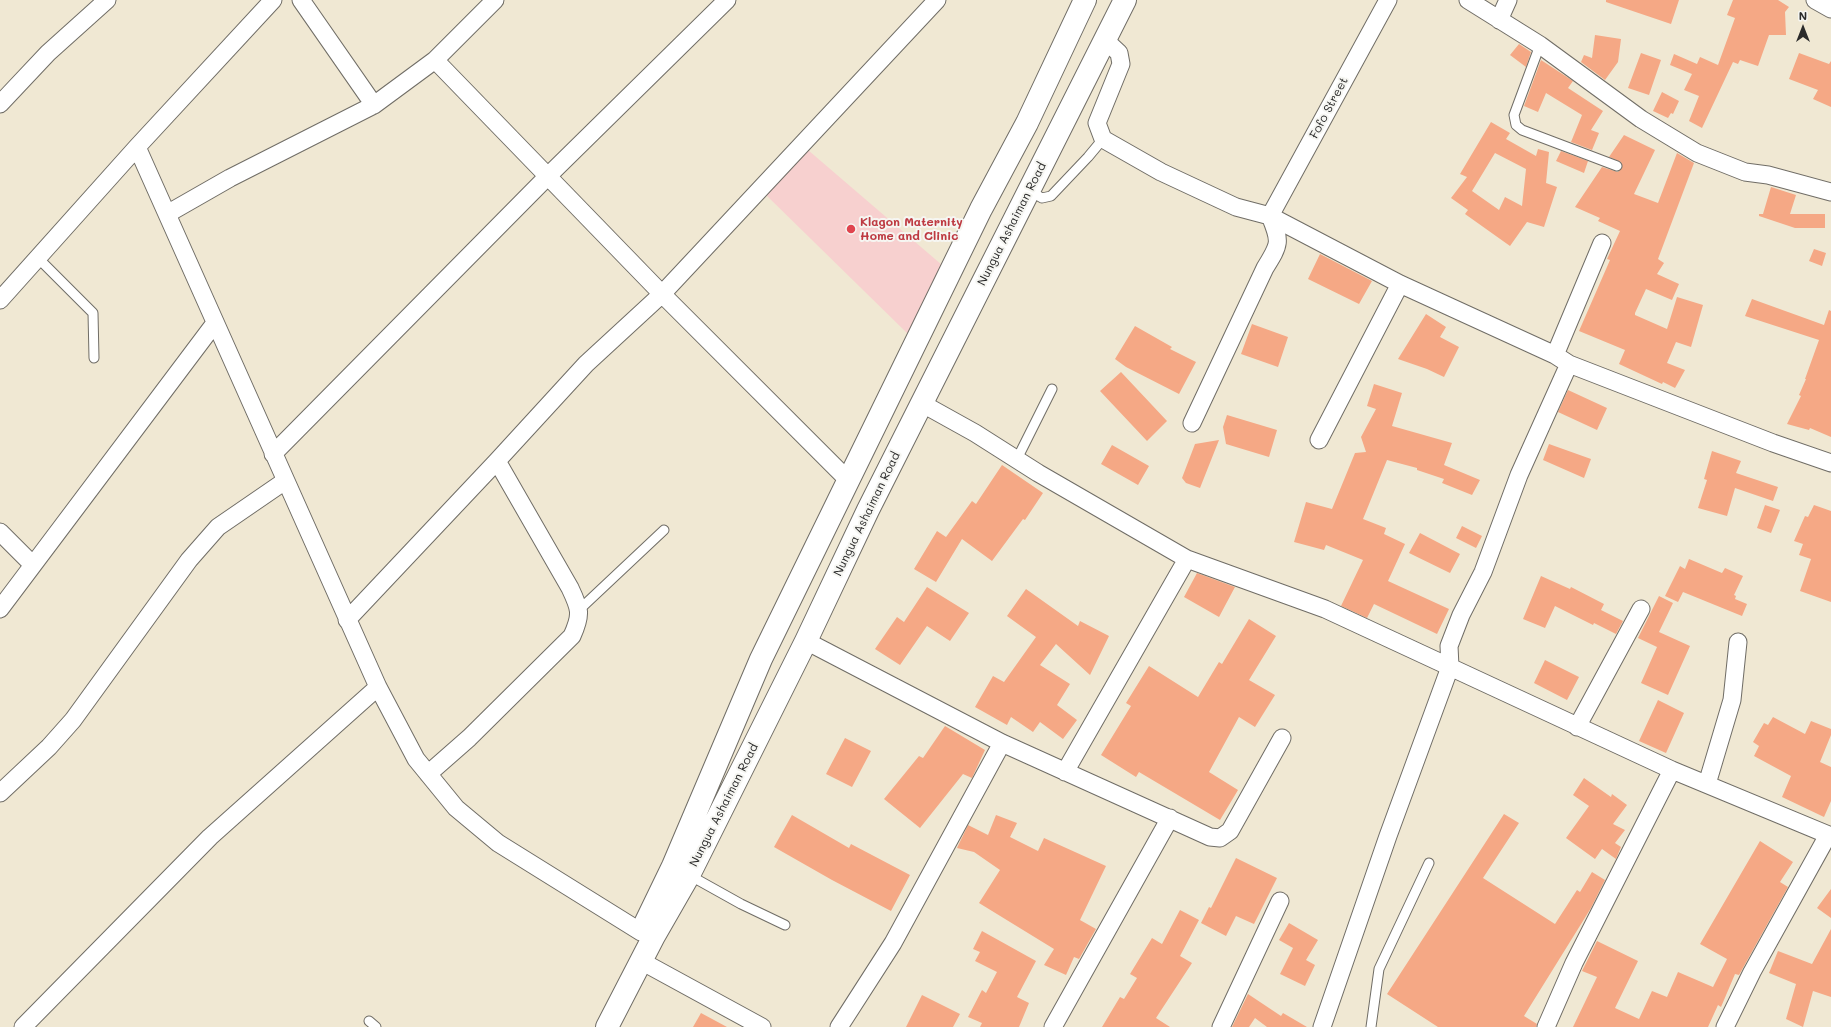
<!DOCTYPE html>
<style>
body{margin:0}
#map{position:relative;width:1831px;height:1027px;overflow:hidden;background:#f0e8d3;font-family:Mali,sans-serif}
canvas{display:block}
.north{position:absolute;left:1783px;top:8px;width:40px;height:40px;-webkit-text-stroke:3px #f6f6f2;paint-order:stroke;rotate:0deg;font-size:11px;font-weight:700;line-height:16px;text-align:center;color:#2b2b2b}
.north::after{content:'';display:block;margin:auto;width:14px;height:18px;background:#2b2b2b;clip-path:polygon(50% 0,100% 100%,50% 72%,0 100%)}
</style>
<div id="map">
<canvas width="1831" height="1027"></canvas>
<div class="north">N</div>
</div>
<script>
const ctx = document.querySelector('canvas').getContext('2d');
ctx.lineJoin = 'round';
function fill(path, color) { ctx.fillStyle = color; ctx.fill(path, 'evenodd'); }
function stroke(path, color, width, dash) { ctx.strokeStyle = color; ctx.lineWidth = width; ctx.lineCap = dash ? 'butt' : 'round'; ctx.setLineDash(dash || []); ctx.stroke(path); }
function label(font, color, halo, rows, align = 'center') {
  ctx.font = font + ' Mali,sans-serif'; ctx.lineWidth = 4; ctx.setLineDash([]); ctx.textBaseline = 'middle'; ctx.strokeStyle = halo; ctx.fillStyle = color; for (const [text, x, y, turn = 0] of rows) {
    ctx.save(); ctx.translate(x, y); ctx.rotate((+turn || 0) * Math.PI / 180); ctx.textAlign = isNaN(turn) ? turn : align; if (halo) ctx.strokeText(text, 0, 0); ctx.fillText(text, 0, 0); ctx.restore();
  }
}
fill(new Path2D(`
 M808 150 942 265 910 336 765 194Z`), '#f7d0cf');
fill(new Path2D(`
 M1606 0H1679L1671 24 1606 2Z
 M1733 0H1778L1789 7 1785 12 1786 35H1769L1758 66 1740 60 1738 64 1733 62 1702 128 1689 121 1699 96 1684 90 1692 74 1670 65 1674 54 1697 64 1700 57 1718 65 1735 18 1727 15Z
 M1595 35 1621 39 1618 62 1605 80 1581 62 1584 55 1592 58Z
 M1519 44 1531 52 1526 67 1510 55Z
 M1641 53 1661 60 1649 95 1628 88Z
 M1799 53 1829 64 1831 61V107L1813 99 1818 90 1789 79Z
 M1541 60 1573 81 1568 88 1603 111 1591 130 1599 133 1592 150 1571 142 1582 115 1546 93 1538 112 1524 106Z
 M1662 92 1679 101 1673 114 1671 113 1668 118 1653 111Z
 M1491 122 1510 133 1506 139 1536 156 1538 149 1549 152 1546 183 1557 187 1544 227 1527 222 1510 246 1465 214 1468 210 1451 198 1467 177 1460 174ZM1495 153 1526 169 1522 206 1505 197 1499 210 1472 191Z
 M1624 135 1655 150 1634 194 1658 203 1677 153 1694 163 1658 259 1664 263 1657 274 1679 284 1672 300 1646 289 1635 313V315L1667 329 1677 297 1703 305 1691 347 1676 342 1667 363 1685 370 1675 388 1663 382 1662 384 1619 364 1625 350 1579 331 1610 260 1607 259 1620 231 1598 221 1600 218 1575 207 1602 167 1618 172 1622 168 1621 162 1609 157Z
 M1561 151 1588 161 1584 173 1556 161Z
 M1771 187 1796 195 1790 214H1825V228H1795L1759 216V214H1763Z
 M1814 249 1826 253 1822 266 1809 261Z
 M1320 254 1372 281 1359 304 1308 279Z
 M1752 299 1824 325 1829 310 1831 311V437L1810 428 1809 430 1787 424 1801 396 1799 395 1806 379H1805L1819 340 1745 316Z
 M1426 314 1446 327 1440 337 1459 347 1444 377 1427 369 1398 359Z
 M1252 324 1288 337 1278 367 1241 354Z
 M1135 326 1172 347 1170 349 1196 362 1179 394 1126 367 1115 359Z
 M1121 372 1167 421 1147 441 1100 391Z
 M1374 384 1402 393 1392 426 1452 443 1444 465 1480 480 1472 495 1442 483 1444 479 1417 470V468L1387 460 1363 519 1386 528 1384 534 1405 544 1388 581 1449 609 1437 634 1374 604 1367 618 1341 606 1363 560 1326 545 1324 550 1294 542 1306 502 1332 509 1355 453 1366 452 1361 437 1376 409 1367 406Z
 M1568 390 1607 408 1597 430 1558 412Z
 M1227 415 1277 430 1269 457 1226 444 1223 427Z
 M1219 440 1200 488 1186 483 1182 478 1195 444Z
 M1549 444 1591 459 1584 478 1543 460Z
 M1112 445 1149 466 1138 485 1101 464Z
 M1712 451 1741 461 1736 473 1778 487 1773 501 1735 488 1727 516 1698 508 1707 480 1704 479Z
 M1002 465 1043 493 1025 520 1023 519 992 561 962 539 936 582 914 569 937 531 946 537 972 501 976 504Z
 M1765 505 1780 510 1771 533 1757 528Z
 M1814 505 1831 511V602L1800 591 1811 559 1799 555 1803 544 1794 541 1805 516 1808 517Z
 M1462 526 1482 536 1476 548 1456 538Z
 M1420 533 1460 554 1450 573 1409 553Z
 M1689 559 1722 573 1725 568 1743 576 1734 595 1736 596 1735 599 1747 604 1742 616 1683 592 1678 602 1665 596 1680 566 1685 569Z
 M1197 573 1235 587 1219 617 1184 597Z
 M1541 576 1570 589 1571 587 1604 604 1601 610 1623 621 1616 634 1594 623 1593 625 1555 606 1545 628 1523 619Z
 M927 587 969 613 950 641 927 626 900 665 875 649 897 617 904 622Z
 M1026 589 1078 626 1080 621 1109 636 1090 675 1056 644 1040 665 1070 684 1057 705 1077 720 1063 739 1040 722 1033 732 1011 717 1007 725 975 707 993 676 1004 682 1036 637 1007 616Z
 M1659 596 1673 603 1659 632 1690 646 1668 695 1641 683 1657 647 1638 638Z
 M1249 619 1276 636 1249 680 1275 695 1255 727 1239 717 1209 772 1238 790 1220 820 1139 772 1136 777 1101 755 1131 706 1126 703 1149 666 1198 697 1219 662 1222 664Z
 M1545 660 1579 677 1567 700 1534 683Z
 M1658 700 1684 713 1666 753 1639 741Z
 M1773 717 1805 734 1811 721 1831 729V735L1820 762 1831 767V801L1824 817 1782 797 1791 776 1754 756 1759 746 1753 742 1764 723 1768 725Z
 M945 726 985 750 972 778 963 774 920 828 884 799 919 756 923 758Z
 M845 738 871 751 852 787 826 774Z
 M1584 778 1611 797 1612 794 1627 805 1613 824 1625 830 1615 843 1621 847 1616 859 1602 849 1595 859 1566 838 1589 806 1573 795Z
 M1504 814 1519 823 1483 878 1555 924 1577 890 1580 892 1592 872 1605 880 1591 908 1524 1016 1537 1024 1536 1027H1438L1387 994Z
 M792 815 849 848 851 844 910 875 891 911 832 880 774 847Z
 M996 815 1017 823 1010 837 1038 851 1044 838 1106 866 1080 920 1096 929 1079 959 1074 957 1066 975 1044 965 1054 949 979 903 1000 870 974 852 957 848 968 825 988 835Z
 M1760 841 1793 862 1780 882 1788 887 1739 975 1735 974 1721 1007 1718 1005 1708 1027H1573L1597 977 1582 971 1597 941 1638 961 1615 1008 1639 1019 1652 991 1667 997 1678 972 1713 987 1727 959 1700 944Z
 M1236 858 1277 878 1254 924 1236 916 1226 936 1201 923 1209 907 1211 908Z
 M1831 889V918L1817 908Z
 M1180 910 1199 920 1180 956 1192 963 1156 1018 1170 1027H1102L1120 997 1124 999 1137 978 1130 974 1152 938 1162 944Z
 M1289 923 1318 940 1306 960 1315 965 1305 986 1280 974 1293 948 1279 940Z
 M1831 929V997L1813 991 1803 1027 1786 1019 1796 984 1769 973 1778 951 1812 964Z
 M982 931 1036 961 1017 997 1029 1003 1019 1027H980L982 1023 968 1017 982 990 986 993 997 972 975 961 980 952 973 949Z
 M1248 994 1281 1016 1283 1013 1307 1027H1267L1255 1018 1249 1027H1232Z
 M922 995 960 1014 953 1027H906Z
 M701 1013 727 1027H693Z`), '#f5a885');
const service = new Path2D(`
 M1540 45 1514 115 1516 125 1522 130 1617 166
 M1028 190 1042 198 1051 196 1088 157 1103 139
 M38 258 93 313 94 358
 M1017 459 1052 389
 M580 609 664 530
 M689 875 741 904 785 925
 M369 1021 376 1027
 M1371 1027 1379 969 1429 863`);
const minor = new Path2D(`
 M301 0 374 105
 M1468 0 1540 45 1641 119 1697 153 1745 172 1768 175 1831 192
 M1815 0 1831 9
 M1499 20 1508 0
 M1105 40 1119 53 1121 64 1097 123 1103 139 1161 172 1236 207 1270 216 1400 284 1555 355 1569 364 1773 443 1831 463
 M435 60 662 294 847 479
 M0 104 48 53 107 0
 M137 147 378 687 416 759 456 808 498 843 641 932 653 936
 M167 214 230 178 374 105 435 60 495 0
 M0 300 137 147 273 0
 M1555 355 1602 243
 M924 400 930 408 975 433 1038 473 1187 559 1325 609 1672 770 1831 836
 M1192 423 1265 268C1280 244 1281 242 1270 216L1388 0
 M1319 440 1400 284
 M273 454 548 176 727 0
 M0 532 33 565
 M0 609 215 323
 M347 620 497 461 586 364 662 294 937 0
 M806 641 1002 743 1210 837 1220 838 1230 831 1282 738
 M1577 727 1641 609
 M1065 772 1187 559
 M428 774 469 738 572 636C582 614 580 609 570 588L497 461
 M1707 784 1732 700 1738 642
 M0 793 49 747 73 720 189 560 218 527 285 481
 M641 961 762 1027
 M23 1027 210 837 378 687
 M839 1027 893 943 1002 743
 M1053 1027 1170 818
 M1221 1027 1280 901
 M1322 1027 1388 836 1450 667 1449 646 1461 615 1483 572 1519 475 1569 364
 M1546 1027 1574 963 1672 770
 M1725 1027 1752 972 1828 835`);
const primary = new Path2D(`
 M643 928 673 866 761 659 981 209 1027 123 1085 0
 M607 1027 654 936 689 875 806 641 868 510 1125 0`);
stroke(service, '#706d66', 11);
stroke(minor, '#706d66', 19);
stroke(primary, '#706d66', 24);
stroke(service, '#fff', 9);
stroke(minor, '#fff', 17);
stroke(primary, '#fff', 22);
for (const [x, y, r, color] of [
 [851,229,5,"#e0444e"]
]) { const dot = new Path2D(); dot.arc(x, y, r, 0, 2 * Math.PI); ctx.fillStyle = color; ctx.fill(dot); stroke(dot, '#f6f6f2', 1.5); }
label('12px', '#2b2b2b', '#f6f6f2', [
 ["Fofo Street",1329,108,-62],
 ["Nungua Ashaiman Road",1012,224,-63],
 ["Nungua Ashaiman Road",867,514,-64],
 ["Nungua Ashaiman Road",724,805,-63]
]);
label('bold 12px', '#be3a42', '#f6f6f2', [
 ["Klagon Maternity",860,222],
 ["Home and Clinic",860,236]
], 'left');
</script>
